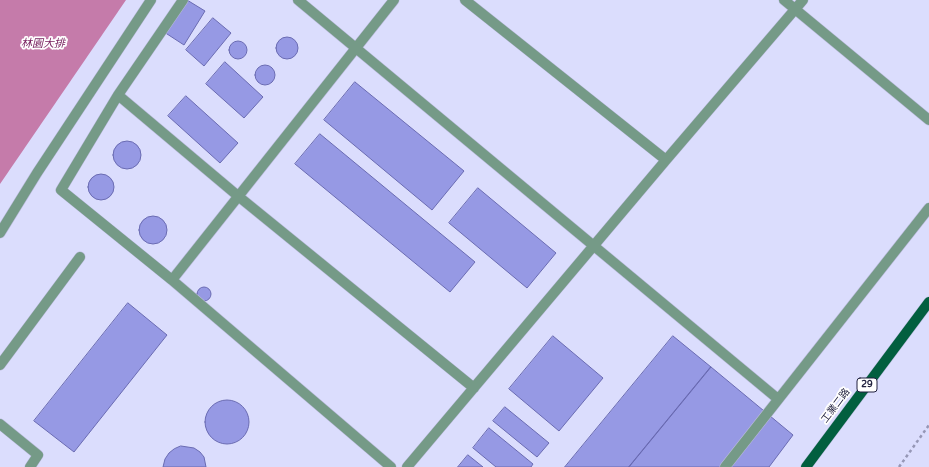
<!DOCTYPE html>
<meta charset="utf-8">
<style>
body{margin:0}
canvas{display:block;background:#dbddfd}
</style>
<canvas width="929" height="467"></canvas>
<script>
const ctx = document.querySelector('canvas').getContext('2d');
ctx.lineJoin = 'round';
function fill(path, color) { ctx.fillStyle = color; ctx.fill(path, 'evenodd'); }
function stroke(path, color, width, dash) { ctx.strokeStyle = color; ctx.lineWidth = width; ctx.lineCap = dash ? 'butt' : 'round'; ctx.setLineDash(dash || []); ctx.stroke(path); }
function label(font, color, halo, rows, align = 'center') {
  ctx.font = font + ' "Varela Round","Noto Sans TC",sans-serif'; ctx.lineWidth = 3.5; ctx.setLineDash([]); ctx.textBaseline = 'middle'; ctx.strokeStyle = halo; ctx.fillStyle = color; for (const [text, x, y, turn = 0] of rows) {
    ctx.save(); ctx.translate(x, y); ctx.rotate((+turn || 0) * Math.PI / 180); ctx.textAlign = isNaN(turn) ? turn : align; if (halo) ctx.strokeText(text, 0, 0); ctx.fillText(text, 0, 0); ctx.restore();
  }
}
fill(new Path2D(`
 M0 0H126L0 184Z`), '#c57baa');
const building = new Path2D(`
 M187 0 205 11 184 45 164 32Z
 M213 18 231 33 204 66 186 50Z
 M276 48a11 11 0 1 1 22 0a11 11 0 1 1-22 0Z
 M229 50a9 9 0 1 1 18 0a9 9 0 1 1-18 0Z
 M225 62 263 97 244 118 206 84Z
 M255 75a10 10 0 1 1 20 0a10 10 0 1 1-20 0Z
 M355 82 464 171 432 210 324 120Z
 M186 96 238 143 220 163 168 116Z
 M320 134 475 262 450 292 295 164Z
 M113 155a14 14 0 1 1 28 0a14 14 0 1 1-28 0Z
 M88 187a13 13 0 1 1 26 0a13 13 0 1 1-26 0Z
 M478 188 556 253 527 288 449 223Z
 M139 230a14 14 0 1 1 28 0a14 14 0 1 1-28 0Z
 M197 294a7 7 0 1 1 14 0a7 7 0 1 1-14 0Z
 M128 303 167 335 74 452 34 421Z
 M553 336 603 378 559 431 509 389Z
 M673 336 711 367 629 467H565Z
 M711 367 793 435 769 467H629Z
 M205 422a22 22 0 1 1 44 0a22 22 0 1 1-44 0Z
 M505 407 549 443 537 457 493 421Z
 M489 428 533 464 531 467H496L473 448Z
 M181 446 194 448 200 452 204 457 206 467H163L165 459 169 453 174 449Z
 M468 455 483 467H458Z`);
fill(building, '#9699e4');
stroke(building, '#6a6bb2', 1);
const minor = new Path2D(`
 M183 0 118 95 61 190 172 280 391 467
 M298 0 778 399
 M465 0 666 160
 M784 0 929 120
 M118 95 238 196 474 388
 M0 233 37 173 151 0
 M172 280 394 0
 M0 365 80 257
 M0 424 38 455 30 467
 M407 467 666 160 803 0
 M725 467 929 208`);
const major = new Path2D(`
 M806 467 929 302`);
stroke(minor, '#babbdb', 11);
stroke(major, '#babbdb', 11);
stroke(new Path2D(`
 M899 467 929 425`), '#9697b6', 2.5, [3, 3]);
stroke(minor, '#759a87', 10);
stroke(major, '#025f3f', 10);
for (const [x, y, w] of [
 [867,385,20]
]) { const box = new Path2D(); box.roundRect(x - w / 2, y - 7, w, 14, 3); ctx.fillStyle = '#fff'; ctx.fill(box); stroke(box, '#21213f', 1); }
label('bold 9px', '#21213f', null, [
 ["29",867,385]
]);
label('10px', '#21213f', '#fff', [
 ["工業二路",836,406,-53]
]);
label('italic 11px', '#751d5c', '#fff', [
 ["林園大排",43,44]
]);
</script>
